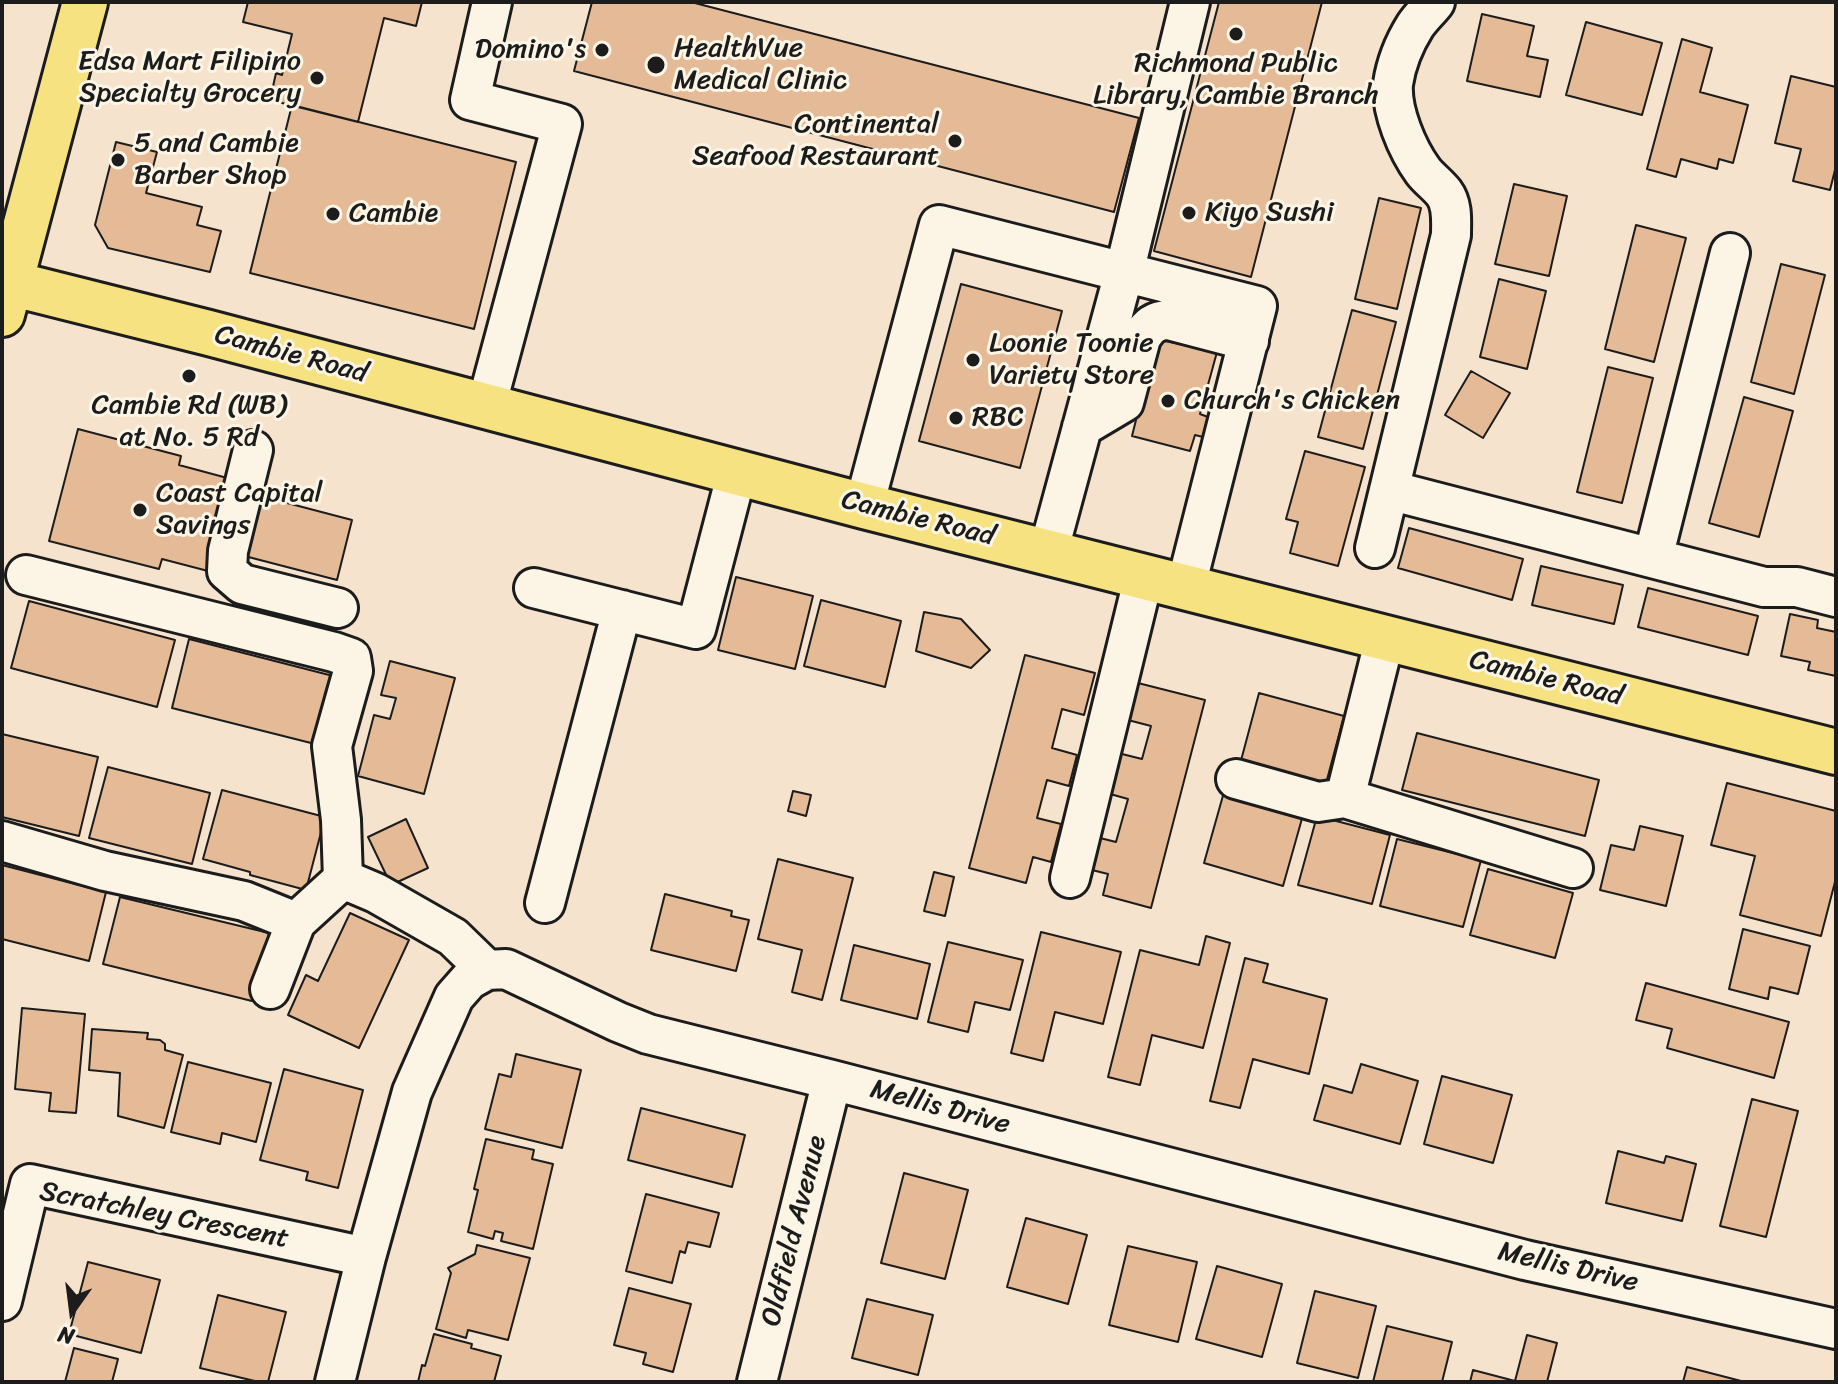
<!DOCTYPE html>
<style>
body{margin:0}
#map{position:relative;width:1838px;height:1384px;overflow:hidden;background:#f5e3cd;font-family:Sriracha,sans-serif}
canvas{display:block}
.frame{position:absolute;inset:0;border:4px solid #1c1c1c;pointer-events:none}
.north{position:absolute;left:32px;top:1272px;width:80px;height:80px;-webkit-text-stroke:6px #fcf5e5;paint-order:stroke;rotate:194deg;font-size:22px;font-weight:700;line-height:32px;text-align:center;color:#1c1c1c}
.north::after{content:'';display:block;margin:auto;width:28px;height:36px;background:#1c1c1c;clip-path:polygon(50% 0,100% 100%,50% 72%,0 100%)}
</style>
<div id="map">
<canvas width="1838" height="1384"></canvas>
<div class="frame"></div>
<div class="north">N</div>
</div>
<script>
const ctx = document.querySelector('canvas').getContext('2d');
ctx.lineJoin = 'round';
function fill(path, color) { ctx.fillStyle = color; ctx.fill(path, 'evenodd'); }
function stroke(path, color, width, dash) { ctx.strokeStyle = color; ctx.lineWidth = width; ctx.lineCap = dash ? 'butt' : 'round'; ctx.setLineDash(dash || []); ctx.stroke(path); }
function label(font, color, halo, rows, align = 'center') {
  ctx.font = font + ' Sriracha,sans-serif'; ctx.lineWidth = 6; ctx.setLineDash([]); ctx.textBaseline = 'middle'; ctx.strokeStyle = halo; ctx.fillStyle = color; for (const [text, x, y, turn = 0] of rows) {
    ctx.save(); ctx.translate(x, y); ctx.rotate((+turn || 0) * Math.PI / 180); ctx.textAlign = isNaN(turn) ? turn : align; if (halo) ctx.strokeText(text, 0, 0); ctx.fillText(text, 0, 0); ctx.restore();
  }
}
const building = new Path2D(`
 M248 2H422L416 26 384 18 358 122 270 100 276 73 282 75 292 34 243 22Z
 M592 2H691L1139 118 1114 212 574 71Z
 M1219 2H1322L1251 277 1154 251Z
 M1482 14 1534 26 1527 56 1548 60 1540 97 1467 81Z
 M1586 22 1662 43 1642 115 1566 95Z
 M1682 39 1712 48 1700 92 1748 105 1733 163 1719 159 1717 169 1681 159 1676 177 1647 169Z
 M1791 76 1836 87V166L1830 190 1793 181 1801 149 1775 143Z
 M292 105 516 162 474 329 250 273Z
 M116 142 157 152 146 193 202 207 197 225 221 231 210 272 108 248 95 225Z
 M1514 184 1567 196 1549 276 1495 264Z
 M1379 198 1421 208 1397 309 1355 299Z
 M1636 225 1686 238 1654 362 1605 349Z
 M1781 264 1825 275 1794 394 1751 382Z
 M1499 279 1546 291 1527 369 1480 357Z
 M961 284 1062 311 1020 468 919 441Z
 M1352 310 1396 322 1363 449 1318 437Z
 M1156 339 1217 352 1200 414 1208 417 1203 437 1195 435 1190 451 1132 436 1136 420 1128 418Z
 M1608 367 1653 378 1622 503 1577 492Z
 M1471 371 1510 393 1483 438 1445 415Z
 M1744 397 1793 411 1759 537 1709 523Z
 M78 429 181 456 179 465 231 479 208 571 162 559 159 569 49 541Z
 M1305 451 1365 467 1338 566 1290 553 1298 522 1286 519Z
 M249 493 352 520 337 580 233 553Z
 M1409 528 1523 559 1512 600 1398 568Z
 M1541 566 1623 585 1614 624 1532 605Z
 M736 577 813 596 795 669 718 650Z
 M1648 588 1758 616 1748 655 1638 627Z
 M821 600 901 621 885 687 804 666Z
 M29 601 175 640 157 707 11 668Z
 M924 612 961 619 990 650 971 668 916 651Z
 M1790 614 1818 620 1817 628 1836 632V676L1808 670 1810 662 1781 656Z
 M189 639 337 677 319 745 172 708Z
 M1025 655 1095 673 1084 715 1062 709 1052 748 1077 755 1069 786 1047 780 1037 818 1061 824 1051 862 1033 857 1026 883 969 868Z
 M390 661 455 678 424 794 358 776 374 715 390 719 396 698 381 695Z
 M1134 682 1205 700 1151 908 1103 895 1108 874 1088 869 1096 837 1116 842 1128 799 1103 792 1114 752 1142 759 1151 726 1124 719Z
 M1259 693 1344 716 1324 791 1239 768Z
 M1417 733 1599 780 1585 836 1402 790Z
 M2 734 98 757 79 836 2 817Z
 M108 767 210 793 192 864 89 838Z
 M1727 783 1836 811V878L1821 936 1740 915 1755 856 1711 845Z
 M222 790 325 817 306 890 250 875V872L203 859Z
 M793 791 811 795 806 816 788 811Z
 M1224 792 1303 815 1283 886 1204 863Z
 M1317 816 1390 835 1372 904 1298 885Z
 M406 819 428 868 391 885 368 837Z
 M1640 826 1683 836 1666 906 1600 890 1611 845 1634 850Z
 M1397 839 1481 860 1463 927 1380 906Z
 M778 859 853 878 822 1000 792 992 802 950 758 939Z
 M2 865 106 892 89 961 2 939Z
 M1488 869 1573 893 1555 958 1470 935Z
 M934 872 954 877 945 916 924 911Z
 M665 894 732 911 731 916 749 920 736 971 651 950Z
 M120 897 269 933 252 1001 103 964Z
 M350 913 409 940 359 1048 288 1015 306 975 318 981Z
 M1743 929 1810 946 1798 994 1770 987 1768 999 1729 989Z
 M1041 932 1121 952 1103 1024 1055 1012 1043 1061 1011 1053Z
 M1206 936 1230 943 1203 1048 1152 1035 1140 1085 1108 1077 1140 950 1199 965Z
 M948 942 1023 960 1010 1010 975 1002 968 1032 928 1022Z
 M854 945 930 964 917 1019 841 1000Z
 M1245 958 1268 964 1263 982 1327 999 1309 1074 1253 1059 1240 1108 1210 1101Z
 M1646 983 1789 1022 1774 1078 1667 1048 1672 1029 1636 1020Z
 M22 1008 85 1014 76 1113 49 1111 51 1093 15 1089Z
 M92 1029 148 1033 147 1039 160 1040 165 1044V1050L183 1055 164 1128 118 1116 120 1073 89 1070Z
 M516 1054 581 1070 562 1148 485 1129 499 1074 511 1077Z
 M188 1062 271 1083 256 1142 222 1133 220 1144 171 1132Z
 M1361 1064 1418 1081 1400 1144 1314 1120 1324 1085 1352 1093Z
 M284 1069 363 1090 338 1188 306 1180 308 1172 260 1160Z
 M1442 1076 1512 1095 1493 1163 1424 1144Z
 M1752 1099 1798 1111 1766 1237 1720 1226Z
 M641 1108 745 1135 732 1187 628 1160Z
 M486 1139 534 1150 532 1159 553 1164 533 1249 501 1241 503 1233 495 1231 493 1239 468 1232 478 1190 474 1189Z
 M1618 1151 1664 1163 1666 1156 1696 1164 1682 1221 1606 1203Z
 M904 1173 968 1190 945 1279 881 1263Z
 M646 1194 719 1213 710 1247 688 1242 685 1253 680 1251 672 1283 626 1271Z
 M1026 1218 1087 1235 1068 1304 1007 1287Z
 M477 1245 530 1258 508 1340 468 1330 466 1338 436 1329 451 1273 448 1268 475 1254Z
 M1128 1246 1197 1262 1178 1342 1109 1325Z
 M88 1262 160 1280 141 1353 69 1334Z
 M1217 1266 1282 1284 1262 1357 1196 1339Z
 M629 1288 691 1304 673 1372 643 1364 646 1353 614 1345Z
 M1315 1291 1376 1306 1358 1378 1297 1363Z
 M218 1295 286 1312 268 1382H259L200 1368Z
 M867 1299 933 1315 918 1375 852 1358Z
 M1387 1326 1452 1342 1442 1382H1373Z
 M434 1334 472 1344 471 1348 501 1356 494 1382H418L422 1365 425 1366Z
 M1527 1335 1557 1343 1547 1382H1470L1473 1370 1515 1381Z
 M74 1348 118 1359 112 1382H65Z
 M1687 1367 1745 1382H1683Z`);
fill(building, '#e5ba96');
stroke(building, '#1c1c1c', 2);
const minor = new Path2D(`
 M486 407 562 124 470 100 492 2
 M1082 427 1124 402 1141 338C1148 326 1155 320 1169 320L1249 341
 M253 450 228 551 227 571 242 584 338 608
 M1389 490 1764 587H1797L1836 597
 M864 506 939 225 1257 306 1186 586
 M1375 548 1451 235C1451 221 1453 205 1444 193 1438 185 1429 179 1423 171 1407 149 1391 111 1393 84 1396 64 1405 42 1415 26 1421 17 1429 10 1435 2
 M1048 553 1124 273 1190 2
 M1653 558 1730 253
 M26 575 334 652 351 658 353 671 332 746 341 820 343 879 376 893 453 937 487 970
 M534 588 696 629 737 472
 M1385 638 1345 798 1573 868
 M1236 779 1318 802 1345 798
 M2 841 105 871 244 901 296 922
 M1070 878 1144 576
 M545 903 622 610
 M270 989 296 922 343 879
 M2 1301 30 1184 366 1257
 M335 1382 366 1257 412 1092 454 997 469 980 487 970 506 969 618 1022 648 1034 832 1080 1525 1260 1836 1329
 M757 1382 832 1080`);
const major = new Path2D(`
 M2 281 209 333 864 506 1836 752
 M2 314 85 2`);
stroke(minor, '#1c1c1c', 44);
stroke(major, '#1c1c1c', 50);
stroke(minor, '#fcf5e5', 38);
stroke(major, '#f6e281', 44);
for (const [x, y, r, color] of [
 [1236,34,8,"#1c1c1c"],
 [602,50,8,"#1c1c1c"],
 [656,65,10,"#1c1c1c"],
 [317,78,8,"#1c1c1c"],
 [955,141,8,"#1c1c1c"],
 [118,160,8,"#1c1c1c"],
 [1189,213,8,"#1c1c1c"],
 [333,214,8,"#1c1c1c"],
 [973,360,8,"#1c1c1c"],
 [189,376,8,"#1c1c1c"],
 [1168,401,8,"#1c1c1c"],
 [956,418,8,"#1c1c1c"],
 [140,510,8,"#1c1c1c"]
]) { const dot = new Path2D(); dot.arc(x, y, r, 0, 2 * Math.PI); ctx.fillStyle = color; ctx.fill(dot); stroke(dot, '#fcf5e5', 3); }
label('28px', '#1c1c1c', '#fcf5e5', [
 ["HealthVue",674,49],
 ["Medical Clinic",674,81],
 ["Domino's",586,50,"right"],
 ["Edsa Mart Filipino",301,62,"right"],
 ["Specialty Grocery",301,94,"right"],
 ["Richmond Public",1236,64,"center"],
 ["Library, Cambie Branch",1236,96,"center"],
 ["Continental",939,125,"right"],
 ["Seafood Restaurant",939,157,"right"],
 ["5 and Cambie",134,144],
 ["Barber Shop",134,176],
 ["Kiyo Sushi",1205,213],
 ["Cambie",349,214],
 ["Loonie Toonie",989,344],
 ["Variety Store",989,376],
 ["Church's Chicken",1184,401],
 ["Cambie Rd (WB)",189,406,"center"],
 ["at No. 5 Rd",189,438,"center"],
 ["RBC",972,418],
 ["Coast Capital",156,494],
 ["Savings",156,526]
], 'left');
label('28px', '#1c1c1c', '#fcf5e5', [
 ["Cambie Road",291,355,15],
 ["Cambie Road",918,519,14],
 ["Cambie Road",1546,679,14],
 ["Mellis Drive",940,1108,15],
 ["Scratchley Crescent",164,1216,11],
 ["Oldfield Avenue",795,1231,-76],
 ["Mellis Drive",1568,1268,13]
]);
</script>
